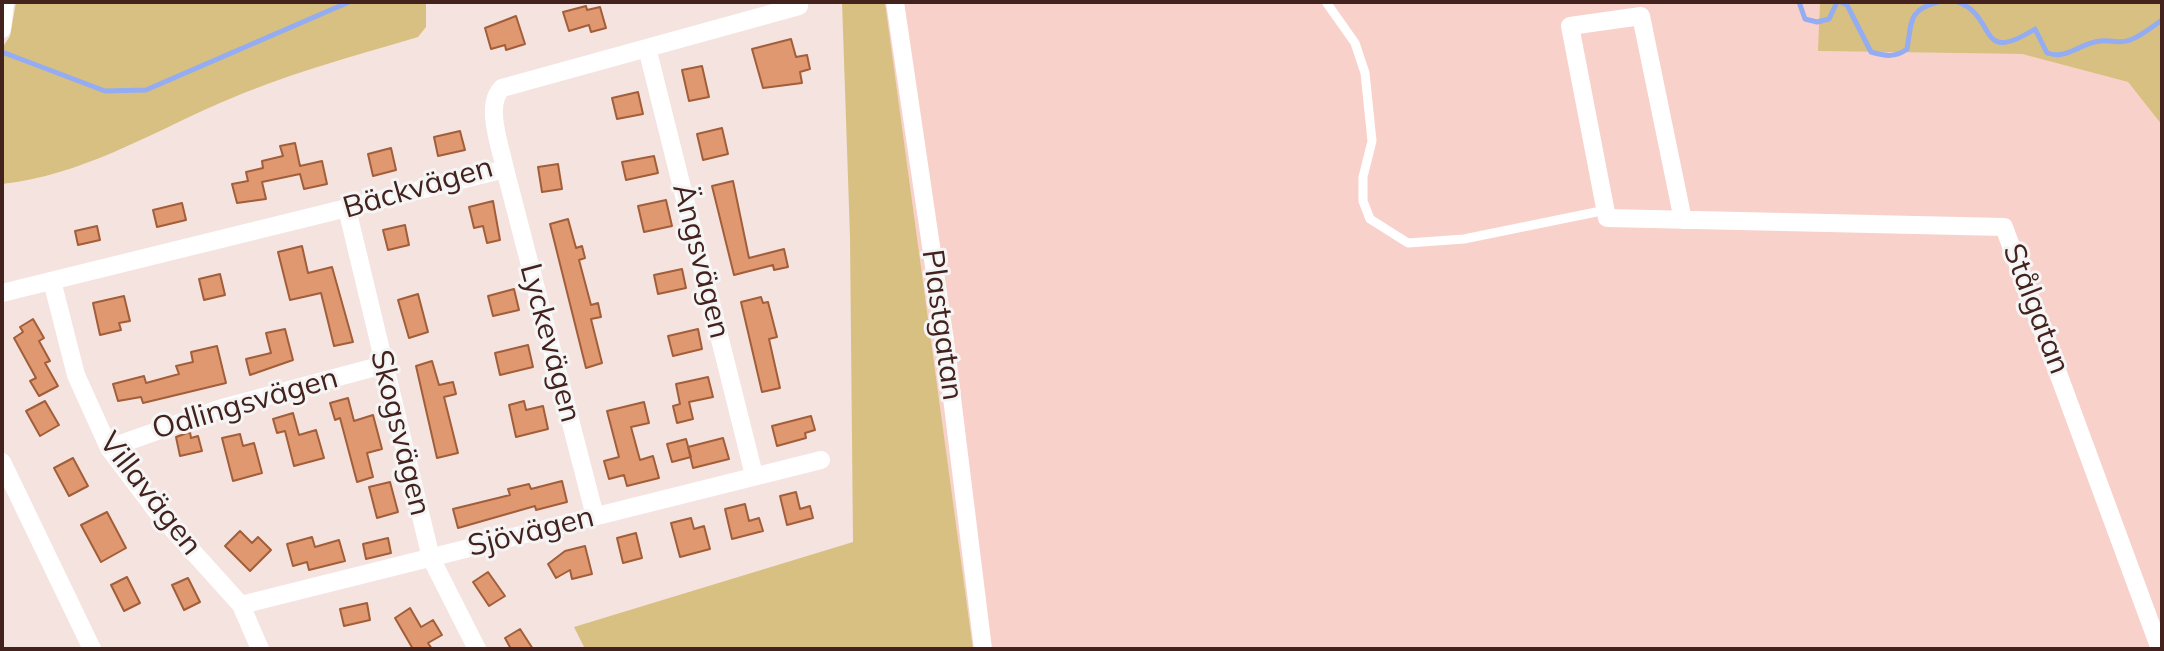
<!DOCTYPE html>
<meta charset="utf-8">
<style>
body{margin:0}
#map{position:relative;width:2164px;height:651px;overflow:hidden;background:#f5e3e0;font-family:Mulish,sans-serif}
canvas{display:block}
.frame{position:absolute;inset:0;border:4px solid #43221e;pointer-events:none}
</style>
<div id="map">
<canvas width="2164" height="651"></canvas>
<div class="frame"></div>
</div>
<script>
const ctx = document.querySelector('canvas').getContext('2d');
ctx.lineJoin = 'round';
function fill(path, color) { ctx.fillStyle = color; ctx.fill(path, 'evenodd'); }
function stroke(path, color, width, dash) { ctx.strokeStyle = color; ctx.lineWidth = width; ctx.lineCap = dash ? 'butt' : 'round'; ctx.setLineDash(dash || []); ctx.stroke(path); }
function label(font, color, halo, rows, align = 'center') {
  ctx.font = font + ' Mulish,sans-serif'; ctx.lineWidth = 6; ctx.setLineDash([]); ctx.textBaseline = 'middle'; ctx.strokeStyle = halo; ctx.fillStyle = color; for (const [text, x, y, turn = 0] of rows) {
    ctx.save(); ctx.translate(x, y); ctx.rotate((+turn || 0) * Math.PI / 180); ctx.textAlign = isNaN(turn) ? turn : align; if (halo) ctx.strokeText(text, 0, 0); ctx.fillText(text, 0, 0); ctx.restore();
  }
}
fill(new Path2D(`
 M885 2H1820L1819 51 2022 54 2128 82 2162 125V649H973Z`), '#f8d1cb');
fill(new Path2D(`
 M16 2H426V27L418 37C351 57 283 75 220 103 147 135 82 175 2 184V48L10 36Z
 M842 2H885L973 649H585L574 627 853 542 850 237Z
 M1820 2H2162V125L2128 82 2022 54 1818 51Z`), '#d8c082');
stroke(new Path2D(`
 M1799 2 1805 19 1817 22 1829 19 1837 2
 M1841 2 1847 5 1871 52C1885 56 1895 58 1907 49 1912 21 1908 10 1938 2
 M1958 2C1998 17 1976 66 2035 29L2047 53C2068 60 2080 43 2100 41 2112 39 2118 45 2130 40 2141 36 2152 27 2162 20
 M2 52 105 91 146 90 349 2`), '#94acf1', 5);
const building = new Path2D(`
 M586 6 587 10 600 7 606 28 591 32 589 25 569 31 563 12Z
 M516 16 525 44 506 50 505 45 491 49 485 28Z
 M791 39 796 57 807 55 810 69 800 72 802 83 763 88 752 49Z
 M702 66 709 97 689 101 682 70Z
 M638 92 643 114 617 119 612 98Z
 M722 128 728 154 703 160 697 134Z
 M460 131 465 150 438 156 434 137Z
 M295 143 300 166 322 161 327 184 304 189 300 174 262 182 266 199 237 203 232 184 248 181 246 172 263 168 262 161 283 156 280 146Z
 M391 148 396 170 373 176 368 154Z
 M654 156 658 173 626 180 622 162Z
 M558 164 562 189 542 192 538 167Z
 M733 181 749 258 784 249 788 267 774 270 773 265 734 275 712 186Z
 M666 200 672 226 644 232 638 206Z
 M493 201 500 240 487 243 483 226 474 228 469 207Z
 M182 203 186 220 157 227 153 210Z
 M568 219 576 248 582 246 585 258 579 260 591 305 598 303 601 317 591 319 602 363 586 368 550 224Z
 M405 225 409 245 388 250 383 230Z
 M97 226 100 240 78 245 75 231Z
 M302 246 308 273 332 267 353 342 334 346 321 293 290 300 278 252Z
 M682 269 686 288 658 294 654 275Z
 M220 274 225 295 204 300 199 279Z
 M514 289 519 310 493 316 488 296Z
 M418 294 428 332 409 338 398 300Z
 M124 296 130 321 119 323 121 330 100 335 93 303Z
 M761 297 763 303 768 302 777 337 769 339 780 388 762 392 741 302Z
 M33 319 44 338 39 341 50 361 45 363 58 386 39 396 30 381 36 378 14 338 23 332 20 327Z
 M285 329 293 360 250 375 246 359 271 353 266 333Z
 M698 329 702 349 673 356 668 336Z
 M528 345 533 367 500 375 495 353Z
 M217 346 226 383 143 403 141 397 118 401 113 384 144 376 146 383 179 374 176 366 193 362 191 352Z
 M432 361 439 385 453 382 456 394 444 397 458 453 437 458 416 366Z
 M708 377 713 397 689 402 693 419 677 423 673 406 680 404 676 384Z
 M348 398 354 421 373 415 382 449 367 453 373 477 357 482 340 418 335 420 330 403Z
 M45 401 59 425 40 436 26 411Z
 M524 401 526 410 543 406 548 429 516 437 509 405Z
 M644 402 649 423 631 427 640 460 653 456 659 478 627 486 624 475 609 479 604 461 619 457 607 411Z
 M293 413 299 435 316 430 324 458 294 466 285 431 277 433 273 419Z
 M811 416 815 430 805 433 806 438 777 446 772 426Z
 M190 432 191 438 198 436 202 451 180 456 176 437Z
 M240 434 243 446 254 443 262 473 233 481 222 438Z
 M723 438 729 459 693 468 688 447Z
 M686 439 691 457 672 462 667 444Z
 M73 458 88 486 69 496 54 468Z
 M562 481 567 502 536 510 535 506 458 528 453 509 510 495 508 489 529 484 531 489Z
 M390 482 398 512 377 518 369 487Z
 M796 492 800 509 810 506 813 518 787 525 780 496Z
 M745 504 749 521 759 518 763 531 732 539 725 509Z
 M107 512 126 548 101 562 81 525Z
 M691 518 694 529 704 526 710 549 680 557 671 523Z
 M240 531 252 543 258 537 271 550 250 571 225 546Z
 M636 533 642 558 623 563 617 538Z
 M312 537 315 547 339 540 345 561 309 570 307 562 293 566 287 544Z
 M388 538 391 553 366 559 363 544Z
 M585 546 592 574 572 579 570 570 556 578 548 564 565 551Z
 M488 572 505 596 489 606 473 582Z
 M127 577 140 603 124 611 111 585Z
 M188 578 200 602 184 610 172 585Z
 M367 603 370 620 344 626 340 609Z
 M410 608 421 627 433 620 442 635 428 643 432 649H413L395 618Z
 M520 629 533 649H511L505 638Z`);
fill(building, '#e09871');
stroke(building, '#a15e39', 2);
stroke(new Path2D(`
 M1326 2 1355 43 1365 73 1372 141 1363 177V201L1370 219 1408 243 1464 239 1606 210`), '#fff', 9);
stroke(new Path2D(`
 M895 2 945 341 983 649
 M2 29 5 2
 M647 48 754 475
 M505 169 595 516
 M347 209 431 558 477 649
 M1683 220 1641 16 1570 26 1607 218 2004 227 2160 649
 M52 281 76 375 109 448 158 513 241 605 260 649
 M2 293 505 169C501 148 484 105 502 88L799 6
 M109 448 222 408 383 365
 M2 462 92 649
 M241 605 821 460`), '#fff', 18);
label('30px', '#43221e', '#f5f5f5', [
 ["Bäckvägen",418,188,-16],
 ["Ängsvägen",701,261,76],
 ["Stålgatan",2036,309,69],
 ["Plastgatan",942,325,82],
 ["Lyckevägen",550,343,75],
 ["Odlingsvägen",245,404,-16],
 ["Skogsvägen",400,433,76],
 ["Villavägen",150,494,52],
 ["Sjövägen",531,532,-14]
]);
</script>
